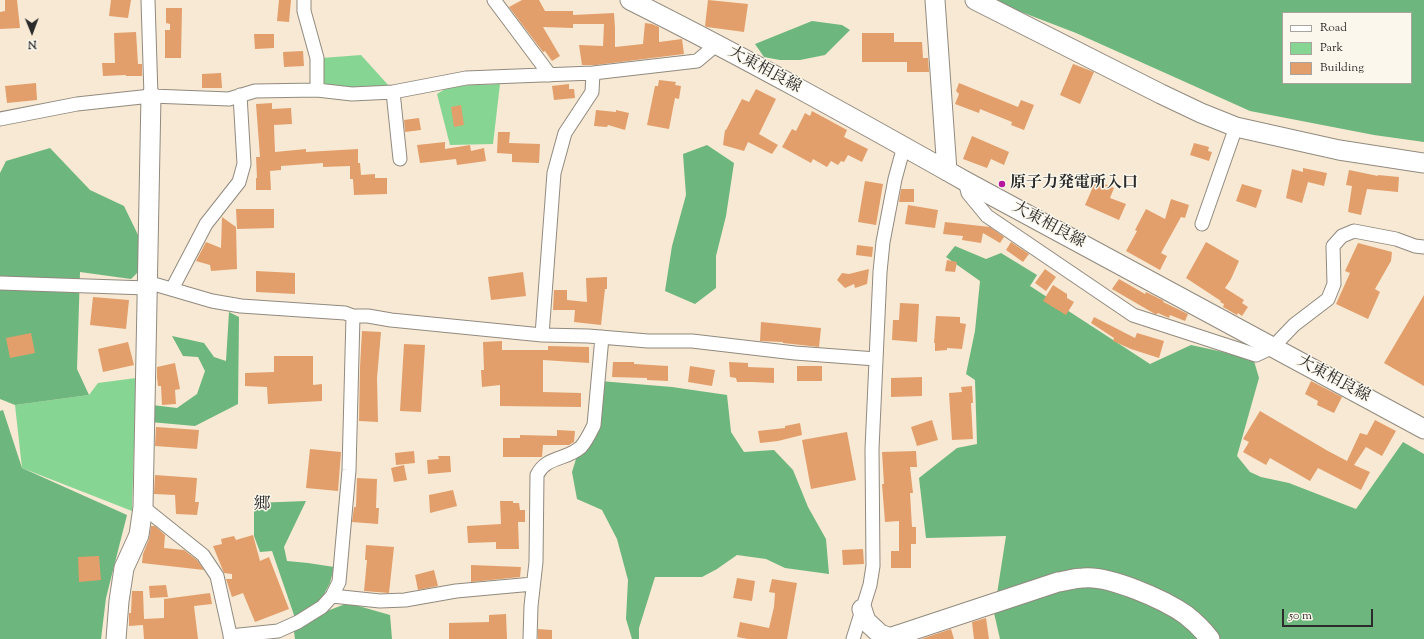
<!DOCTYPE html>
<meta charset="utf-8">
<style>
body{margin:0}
#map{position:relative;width:1424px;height:639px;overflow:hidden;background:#f7e9d3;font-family:"Sorts Mill Goudy",serif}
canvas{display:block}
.legend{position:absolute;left:1282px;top:12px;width:130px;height:72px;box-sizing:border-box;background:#fbf7ec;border:1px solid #a8a59f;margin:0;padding:5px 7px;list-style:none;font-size:12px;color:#2b2b2b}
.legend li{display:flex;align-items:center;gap:8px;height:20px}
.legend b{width:20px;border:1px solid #a8a59f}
.north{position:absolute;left:12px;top:12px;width:40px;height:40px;-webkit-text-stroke:3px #fbf7ec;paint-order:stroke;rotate:179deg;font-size:11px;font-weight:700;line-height:16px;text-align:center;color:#2b2b2b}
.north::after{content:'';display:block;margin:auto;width:14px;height:18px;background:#2b2b2b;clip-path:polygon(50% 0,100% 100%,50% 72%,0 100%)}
.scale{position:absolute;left:1282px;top:609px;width:91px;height:18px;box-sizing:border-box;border:2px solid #2b2b2b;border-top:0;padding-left:5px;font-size:12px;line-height:14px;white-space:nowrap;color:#2b2b2b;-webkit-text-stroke:3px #fbf7ec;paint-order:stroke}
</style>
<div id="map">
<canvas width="1424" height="639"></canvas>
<ul class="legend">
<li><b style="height:5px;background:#fff"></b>Road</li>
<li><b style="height:11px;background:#87d593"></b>Park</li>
<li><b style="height:11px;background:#e39f6b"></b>Building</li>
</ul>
<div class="north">N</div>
<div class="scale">50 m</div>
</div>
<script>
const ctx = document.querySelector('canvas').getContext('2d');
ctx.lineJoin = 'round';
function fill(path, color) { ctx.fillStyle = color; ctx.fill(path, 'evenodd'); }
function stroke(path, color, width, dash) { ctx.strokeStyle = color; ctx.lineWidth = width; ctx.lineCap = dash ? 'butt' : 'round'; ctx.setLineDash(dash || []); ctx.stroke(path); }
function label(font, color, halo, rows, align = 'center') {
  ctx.font = font + ' "Sorts Mill Goudy","Noto Serif JP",serif'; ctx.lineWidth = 3; ctx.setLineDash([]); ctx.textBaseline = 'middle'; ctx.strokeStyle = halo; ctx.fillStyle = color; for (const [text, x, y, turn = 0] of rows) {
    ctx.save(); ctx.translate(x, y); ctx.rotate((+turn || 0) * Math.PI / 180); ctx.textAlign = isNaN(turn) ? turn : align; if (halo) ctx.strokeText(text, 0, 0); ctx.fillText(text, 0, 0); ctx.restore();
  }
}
fill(new Path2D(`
 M361 55 389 86 358 90 320 85 322 58Z
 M500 84 493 144 450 145 437 94 450 86Z
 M136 378 132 511 22 468 15 405 89 395 98 383Z`), '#87d593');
fill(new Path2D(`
 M990 0H1424V142L1374 135 1250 111 1076 33ZM1283 13H1411V83H1283Z
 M812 21 842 25 850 30 825 55 800 60H780L764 57 755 44Z
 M707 145 734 163 726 216 716 256V288L695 304 665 291 672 246 686 195 683 154Z
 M50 148 90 190 124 206 139 237 138 272 131 279 80 272 77 369 89 395 15 405 0 399V173L6 161Z
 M955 246 986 259 1001 253 1037 275 1030 286 1150 364 1191 345 1223 352 1254 361 1259 378 1237 456 1250 472 1261 477 1289 483 1356 509 1403 442 1424 454V639H1000L994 613 1006 536 926 538 919 478 957 448 977 444 975 380 966 374 975 331 980 281 946 257Z
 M229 312 239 317 238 404 195 426 150 422 152 405 177 408 197 394 205 371 198 357 183 356 172 336 204 343 214 357 226 361Z
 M600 381 672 387 727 395 731 432 744 452 774 450 793 470 808 507 826 539 829 574 785 568 766 559 737 555 717 569 702 577H655L639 628V639H632L626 619 628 580 617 539 602 510 577 499 572 472Z
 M3 410 22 468 127 515 106 598 101 639H0V411Z
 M306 501 284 547 287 561 308 563 334 567 330 583 315 611 295 618 272 551 260 552 254 536V503Z
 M348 603 390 615 392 639H295L293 624Z`), '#6db67d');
fill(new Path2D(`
 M5 0H17L20 28 0 29V12L5 11Z
 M111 0H131L128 18 109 16Z
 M279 0H291L289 22 277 21Z
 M522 0H539L545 11H573V15L614 13 615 28V47L643 44 645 23 652 24 659 27V42L682 39 684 54 596 65H582L579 45 603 46 604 24H573V28L543 27 560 56 552 61 545 51 543 52 509 7Z
 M708 0 748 4 744 32 707 27 705 26Z
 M166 8H182L181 58H165V30H170V24L166 23Z
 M136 32 138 64H142V76H126V75L103 76 102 63H115L114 33Z
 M862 33H894V42H922L923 58H928L929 72H907V62H862Z
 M254 34H274V48L255 49Z
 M303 51 304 66 284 67 283 52Z
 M1073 64 1094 72 1080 104 1060 95Z
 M221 73 222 88H202V74Z
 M659 80 676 82 675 85 681 86 679 99 675 98 669 129 647 125 655 86H658Z
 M36 83 37 100 7 103 5 86Z
 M959 83 1018 107 1021 100 1034 105 1024 130 1011 125 1012 122 980 109 979 113 955 104 959 94 956 91Z
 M569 84V89H574L575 98 554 100 552 86Z
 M756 89 776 99 759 134 778 145 772 154 748 142 744 151 723 145 725 130H726L742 99 749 102Z
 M272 103V109L291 108 292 124 274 125 275 152 306 149V152L358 149V163H360L361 175 375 174V178H387V194L354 195 353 179H350V166L323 167V163L281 166V170L270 171 271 190H256V178H257L256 157H260L256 104Z
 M461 105 464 125 454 127 451 107Z
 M596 110 616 112V110L629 113 625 130 608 125 607 127 594 126Z
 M812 111 847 130 844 137 868 149 862 162 848 155 844 162 841 161 838 165 831 161 827 167 813 159 811 163 782 147 792 129 796 131 805 113 810 116Z
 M419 118 421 130 405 132 404 120Z
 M498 132H510L509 143 540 144 539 163 512 162V154L497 153Z
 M972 136 1009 152 1004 165 991 159 987 168 963 159Z
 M445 142V149L470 145 471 151 484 148 486 161 457 165 456 159 420 163 417 145Z
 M1194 143 1209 147 1208 151 1212 152 1209 161 1190 155Z
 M1303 168 1327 173 1324 186 1308 182 1302 203 1286 198 1292 169 1303 172Z
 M1349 170 1378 176V175L1399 177 1398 192 1367 189 1361 215 1348 212 1352 186 1346 185Z
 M1096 180 1114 188 1110 198 1126 204 1119 220 1085 205Z
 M865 181 883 184 876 225 858 222Z
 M1242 184 1262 190 1256 208 1236 201Z
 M901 189H914V202H899Z
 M1171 199 1189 205 1185 218 1181 217 1161 253 1167 256 1160 270 1126 251 1137 231 1135 230 1146 209 1165 219Z
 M908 205 938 210 935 228 905 224Z
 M236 209H274V228L237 229Z
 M222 217 236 227 237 269 211 271 210 265 196 261 206 242 221 248Z
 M945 222 990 227 1004 237 1000 243 983 233 981 243 962 240 963 236 943 234Z
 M1011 242 1029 254 1023 262 1006 250Z
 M1206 242 1239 261 1231 279 1225 288 1244 300 1242 303 1248 307 1242 316 1238 313 1237 315 1223 307 1224 304 1220 302 1221 301 1186 278Z
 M1358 243 1392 252 1391 261 1375 289 1380 292 1368 319 1336 304 1350 273 1345 271Z
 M857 245 873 247 872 257 856 255Z
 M947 260 957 262 955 272 945 271Z
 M869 269 867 284 855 288 854 284 845 288 837 280 842 273 849 274Z
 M1045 269 1056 277 1046 291 1035 283Z
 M256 271 295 273V294L256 292Z
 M523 272 526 296 491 300 488 277Z
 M607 277V289H605L601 325 574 322 575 310H553L554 290H567V300L587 302 586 278Z
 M1119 279 1145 294 1146 292 1164 301 1163 302 1188 314 1185 321 1170 315 1169 318 1158 313 1157 314H1155L1112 289Z
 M1053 285 1067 294V298L1074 302 1066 315 1043 301Z
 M1424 295V386L1384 363Z
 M93 297 129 300 126 329 90 325Z
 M900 303 919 304 917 342 892 340 893 320H899Z
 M936 316 960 317V323L966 324 962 349 947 348V350L935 351V343H934Z
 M1094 317 1135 338 1137 333 1164 341 1159 358 1131 349 1113 341 1114 338 1091 323Z
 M761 322 821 328 819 347 783 343V342L760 341Z
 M362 331 381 332 377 378 378 422 359 421 360 367Z
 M31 333 35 353 10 358 6 338Z
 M502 341V350H548V346L589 347V363L543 360V392L581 393V407L500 406V385L482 387 481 370H484L483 342Z
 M128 342 134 365 103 372 98 349Z
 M404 344 425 345 421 412 400 411Z
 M274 356H313V385L322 384V401L268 404 267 387 245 386V373L274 372Z
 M613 362H634V364L668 366V381L647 380V378L612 377Z
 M729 362 748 363V367L774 368V383L753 382H737L736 378 730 377Z
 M175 363 180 389 175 390 176 404 162 405 161 386H158L157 377V367Z
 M690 366 715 370 712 386 688 382Z
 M797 366H822V381H797Z
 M922 377V396L891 397V378Z
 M1311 381 1342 397 1334 413 1317 405 1318 401 1305 394Z
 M972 386 973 403H971L973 439 952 440 949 393 962 392 961 387Z
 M1260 411 1328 451 1347 461 1360 433 1367 435 1375 420 1396 431 1382 456 1366 447 1354 465 1370 472 1361 490 1318 468 1310 481 1270 458 1266 465 1243 452 1249 442 1243 439Z
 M932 420 938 440 917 446 911 427Z
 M800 423 802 435 778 441 760 443 758 431 785 428V426Z
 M156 427 199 430 197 449 155 446Z
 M557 430 575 431 574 442 569 445H543L542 457H503V438H520V435L557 436Z
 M847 432 856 480 811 489 802 440Z
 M310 449 341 452 338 491 306 488Z
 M414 451 415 463 396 465 395 453Z
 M916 451 917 467H910L913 493H910L912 527H916V544H911V568H891V551H899V521L885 522 882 484H884L882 452Z
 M438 456H450L451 472 428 474 427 460 439 459Z
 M404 465 407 480 394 482 391 468Z
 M155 475 197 478 195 502H199L197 515 176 514 175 495 154 494Z
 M357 478 377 479 376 508H379L378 524 352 522 354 507H356Z
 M453 490 457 506 430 513 429 495Z
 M500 501H513V503H519L520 510H525V522H518L519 549H496V542L468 543 467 526 501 524Z
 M151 526H155L165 535 164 548 184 550 197 560 204 570 142 563 143 554 149 539Z
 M253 535 260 561 269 557 289 609 255 622 243 593 232 597 226 579H232V574L224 573 213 546 222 544 221 539 234 536 236 540Z
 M366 545 394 547 389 593 364 591 367 560H365Z
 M863 549 864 564 843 565 842 550Z
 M99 556 101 580 79 582 78 557Z
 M471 565 521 567 520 577 471 582Z
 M434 570 438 586 418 590 415 575Z
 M737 578 755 581 752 601 733 598Z
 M772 579 797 583 787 639H748L737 637 740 622 769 628 774 607 775 593 769 592Z
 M166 585 168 597 150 598 149 586Z
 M132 591H143L144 619 164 618V599L210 593 212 604 194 606 198 639H144L143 625 129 626V613H131Z
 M506 614 507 639H449V623L489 622V615Z
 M986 618 989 639H974L972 622Z
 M538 629 552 630V639H538Z
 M951 629 954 639H921Z`), '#e39f6b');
const street = new Path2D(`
 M148 0 151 96
 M304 0V11L317 58V90
 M494 0 550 75
 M393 92 400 159
 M0 119 77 104 151 96 229 99 255 91 317 90 352 94 393 92 466 78 593 73 697 61 716 45
 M965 181 968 193 987 216 1133 315 1256 355 1273 347 1294 325 1328 299 1334 284 1333 246 1342 236 1354 231 1396 239 1415 246 1424 247
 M1202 224 1236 127
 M147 282 212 301 241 306 345 313 353 316H368L391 320 542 335 588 336 648 341H692L795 353 876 359
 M0 283 147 288
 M172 289 206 224 239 182 244 164 240 95
 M542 335 554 173 565 133 592 92 593 73
 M143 507 203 555 217 576 231 639
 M332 596 380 601 405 600 456 591 533 584
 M230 636 278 631 298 622 322 607 332 596 339 582 349 470 353 316
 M530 639 531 606 536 562 537 475C546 456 567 460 581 447 587 440 590 433 594 425L602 337
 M853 639 870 585 873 566 872 449 880 272 883 242 895 179 904 146`);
const secondary = new Path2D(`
 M630 0C744 57 855 119 965 181L1424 429
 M935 0 947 171
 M975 0 1161 94 1201 113 1236 127 1339 150 1424 163
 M862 609 866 621 880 634 891 638
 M116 639 119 601 124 568 139 535 143 507 151 96
 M886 639 1058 582C1066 581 1075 578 1083 578 1109 575 1165 600 1186 615 1195 622 1203 630 1210 639`);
stroke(street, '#918a7f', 15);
stroke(secondary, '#918a7f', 21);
stroke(street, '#fff', 13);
stroke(secondary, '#fff', 19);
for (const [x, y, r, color] of [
 [1002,184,4,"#b5179e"]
]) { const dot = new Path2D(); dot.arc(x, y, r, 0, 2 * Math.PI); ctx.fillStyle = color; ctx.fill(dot); stroke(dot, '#fbf7ec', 1.5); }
label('16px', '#2b2b2b', '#fbf7ec', [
 ["大東相良線",764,71,28],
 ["大東相良線",1048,226,28],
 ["大東相良線",1333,380,28]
]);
label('bold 16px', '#2b2b2b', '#fbf7ec', [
 ["原子力発電所入口",1010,184]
], 'left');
label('17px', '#2b2b2b', '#fbf7ec', [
 ["郷",262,506]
]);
</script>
